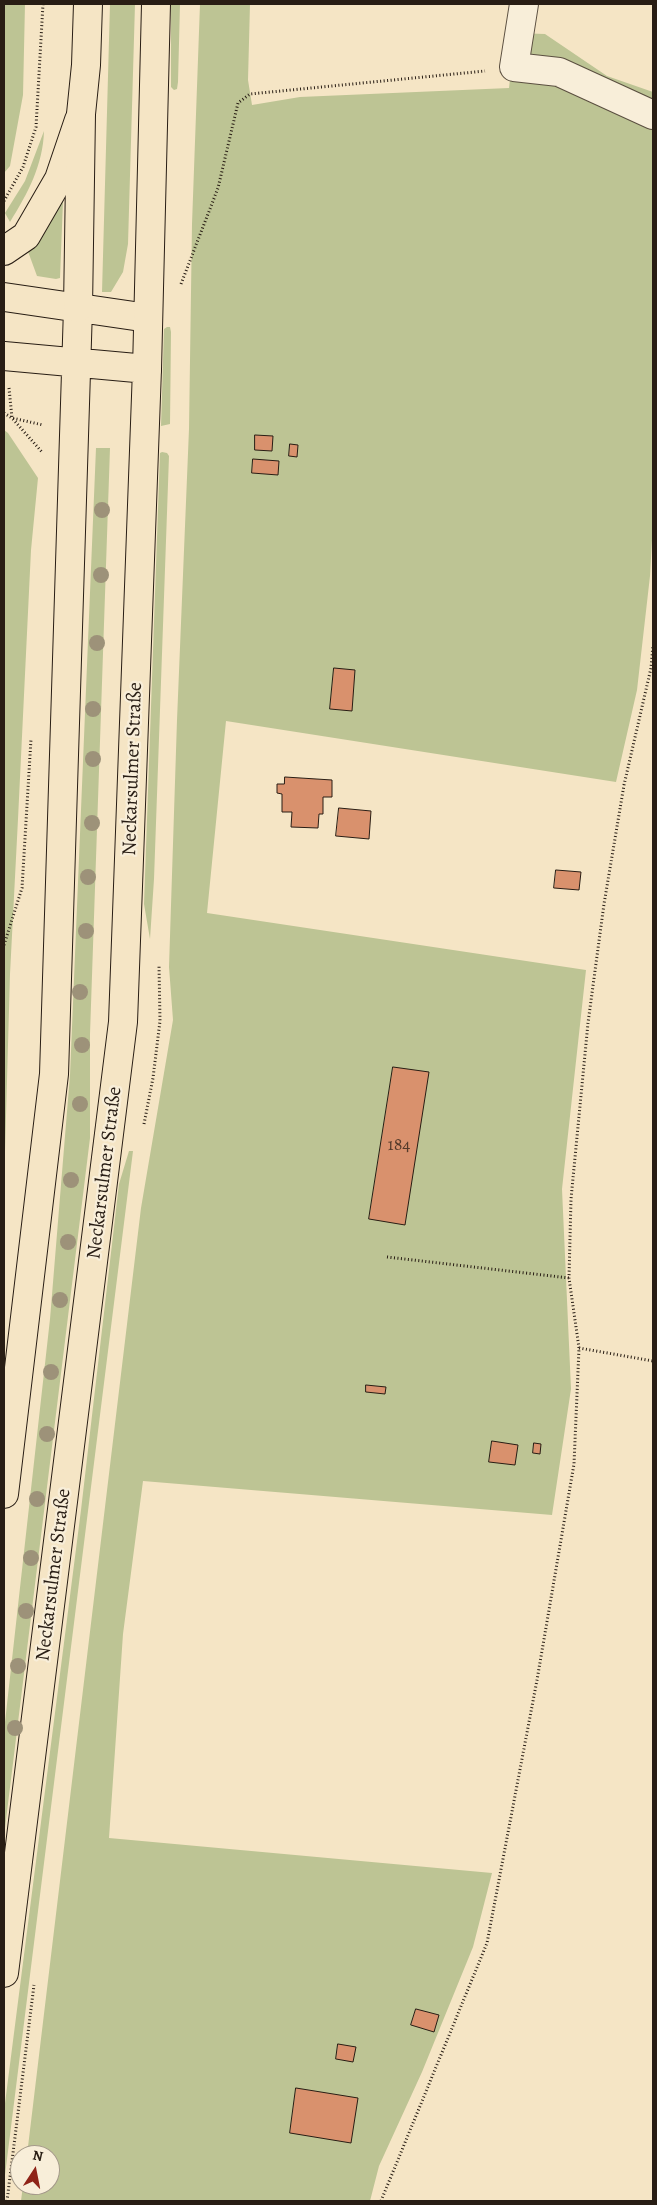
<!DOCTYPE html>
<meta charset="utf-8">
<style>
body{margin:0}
#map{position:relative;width:657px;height:2205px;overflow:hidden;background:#f5e5c5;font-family:Alegreya,serif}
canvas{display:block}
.frame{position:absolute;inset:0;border:5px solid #281d14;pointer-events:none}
.north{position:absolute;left:10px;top:2145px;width:50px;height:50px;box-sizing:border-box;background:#f8eed9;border:1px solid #a59a8a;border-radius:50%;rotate:11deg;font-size:14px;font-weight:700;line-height:20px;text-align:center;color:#281d14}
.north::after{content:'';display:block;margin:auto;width:18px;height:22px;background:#8f2418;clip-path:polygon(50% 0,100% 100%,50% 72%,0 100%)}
</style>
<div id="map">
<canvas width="657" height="2205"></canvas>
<div class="frame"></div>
<div class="north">N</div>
</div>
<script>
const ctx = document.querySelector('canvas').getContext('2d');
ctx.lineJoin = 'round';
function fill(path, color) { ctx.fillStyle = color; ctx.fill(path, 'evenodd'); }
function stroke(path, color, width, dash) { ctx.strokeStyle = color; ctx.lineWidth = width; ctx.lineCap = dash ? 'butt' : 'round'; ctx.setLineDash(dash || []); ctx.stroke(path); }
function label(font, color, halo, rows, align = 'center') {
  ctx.font = font + ' Alegreya,serif'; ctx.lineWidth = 4.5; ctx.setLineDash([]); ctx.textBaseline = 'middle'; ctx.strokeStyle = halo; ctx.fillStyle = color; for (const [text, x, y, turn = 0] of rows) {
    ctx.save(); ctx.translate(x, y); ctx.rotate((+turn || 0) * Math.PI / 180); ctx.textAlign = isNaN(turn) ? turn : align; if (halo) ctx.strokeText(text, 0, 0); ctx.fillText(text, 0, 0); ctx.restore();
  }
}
fill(new Path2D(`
 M4 4H25L23 95 10 166 4 173Z
 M110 4H135L128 244 123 272 111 292H102Z
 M171 4H180L178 82 177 89 174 90 171 87Z
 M200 4H250L248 80 252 105 300 97 509 88 515 33 545 34 607 76 653 92V522L650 576 637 690 616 782 226 721 207 913 586 970 562 1189 571 1389 552 1515 143 1481 123 1634 109 1838 492 1873 473 1947 422 2072 379 2166 370 2201H21L23 2185H50V2155H27L141 1208 173 1020 169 967 177 720 189 429 192 224Z
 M44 131C43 165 28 193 10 222L5 213 25 181Z
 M60 197 63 201 60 278 56 279 37 276 26 246Z
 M167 327H170L171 332 170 424 161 426 164 329Z
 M4 430 8 433 38 478 31 550 18 819 10 974 4 1187Z
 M96 448H110L90 1034V1138L4 1836V1731L50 1319 70 1075Z
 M162 452 167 453 169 456 154 879 150 939 144 904 160 453Z
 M129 1151H133L4 2183V2111L81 1510 119 1184Z`), '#bdc494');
const building = new Path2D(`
 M255 435 273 436 272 451 255 450Z
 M290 444 298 445 297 457 289 456Z
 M253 459 279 461 278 475 252 473Z
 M334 668 355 670 352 711 330 709Z
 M285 777 332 780V797H323V814H319L318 828 291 827 292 812H282V794L277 793V784H284Z
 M339 808 371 811 369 839 336 836Z
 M556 870 581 872 579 890 554 888Z
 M393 1067 429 1072 405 1225 369 1219Z
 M366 1385 386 1387 385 1394 366 1392Z
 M492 1441 518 1445 515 1465 489 1462Z
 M534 1443 541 1444 540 1454 533 1453Z
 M416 2009 439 2015 434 2032 411 2025Z
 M338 2044 356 2047 353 2062 336 2059Z
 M296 2088 358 2098 351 2143 290 2133Z`);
fill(building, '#d9916d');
stroke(building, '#281d14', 1);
const minor = new Path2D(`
 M524 4 514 67 559 72 653 115`);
const primary = new Path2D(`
 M4 251 26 236 59 179 79 120
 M4 297 148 318
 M4 356 147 369 123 1022 4 1973
 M4 1494 54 1074 78 308`);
const trunk = new Path2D(`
 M78 308 81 114 86 65 88 4
 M147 369 156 4`);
stroke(minor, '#5b4f40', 30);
stroke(primary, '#281d14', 30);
stroke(trunk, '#281d14', 30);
stroke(new Path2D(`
 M4 201 23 167 36 127 43 4
 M181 284 218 188 238 103 250 94 485 71
 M9 388 12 418 42 452
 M4 413 12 418 43 425
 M4 945 22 888 31 739
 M144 1124 153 1078 160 1021 159 966
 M387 1257 569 1278
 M579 1348 653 1361
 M7 2201 34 1985
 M381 2201 487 1943 537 1680 574 1464 579 1348 569 1278 571 1199 588 1023 604 904 624 785 651 668 653 645`), '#281d14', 3, [1, 2.5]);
stroke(minor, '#f8eed9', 28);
stroke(primary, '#f5e5c5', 28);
stroke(trunk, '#f5e5c5', 28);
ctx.fillStyle = '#9d9279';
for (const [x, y] of [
 [102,510],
 [101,575],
 [97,643],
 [93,709],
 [93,759],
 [92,823],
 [88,877],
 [86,931],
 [80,992],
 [82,1045],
 [80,1104],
 [71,1180],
 [68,1242],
 [60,1300],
 [51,1372],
 [47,1434],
 [37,1499],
 [31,1558],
 [26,1611],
 [18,1666],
 [15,1728]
]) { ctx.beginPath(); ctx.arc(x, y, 8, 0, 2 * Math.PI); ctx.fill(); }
label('18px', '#543a2a', null, [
 ["184",399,1146]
]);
label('20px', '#281d14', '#f8eed9', [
 ["Neckarsulmer Straße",133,769,-88],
 ["Neckarsulmer Straße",105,1173,-83],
 ["Neckarsulmer Straße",54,1575,-83]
]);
</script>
